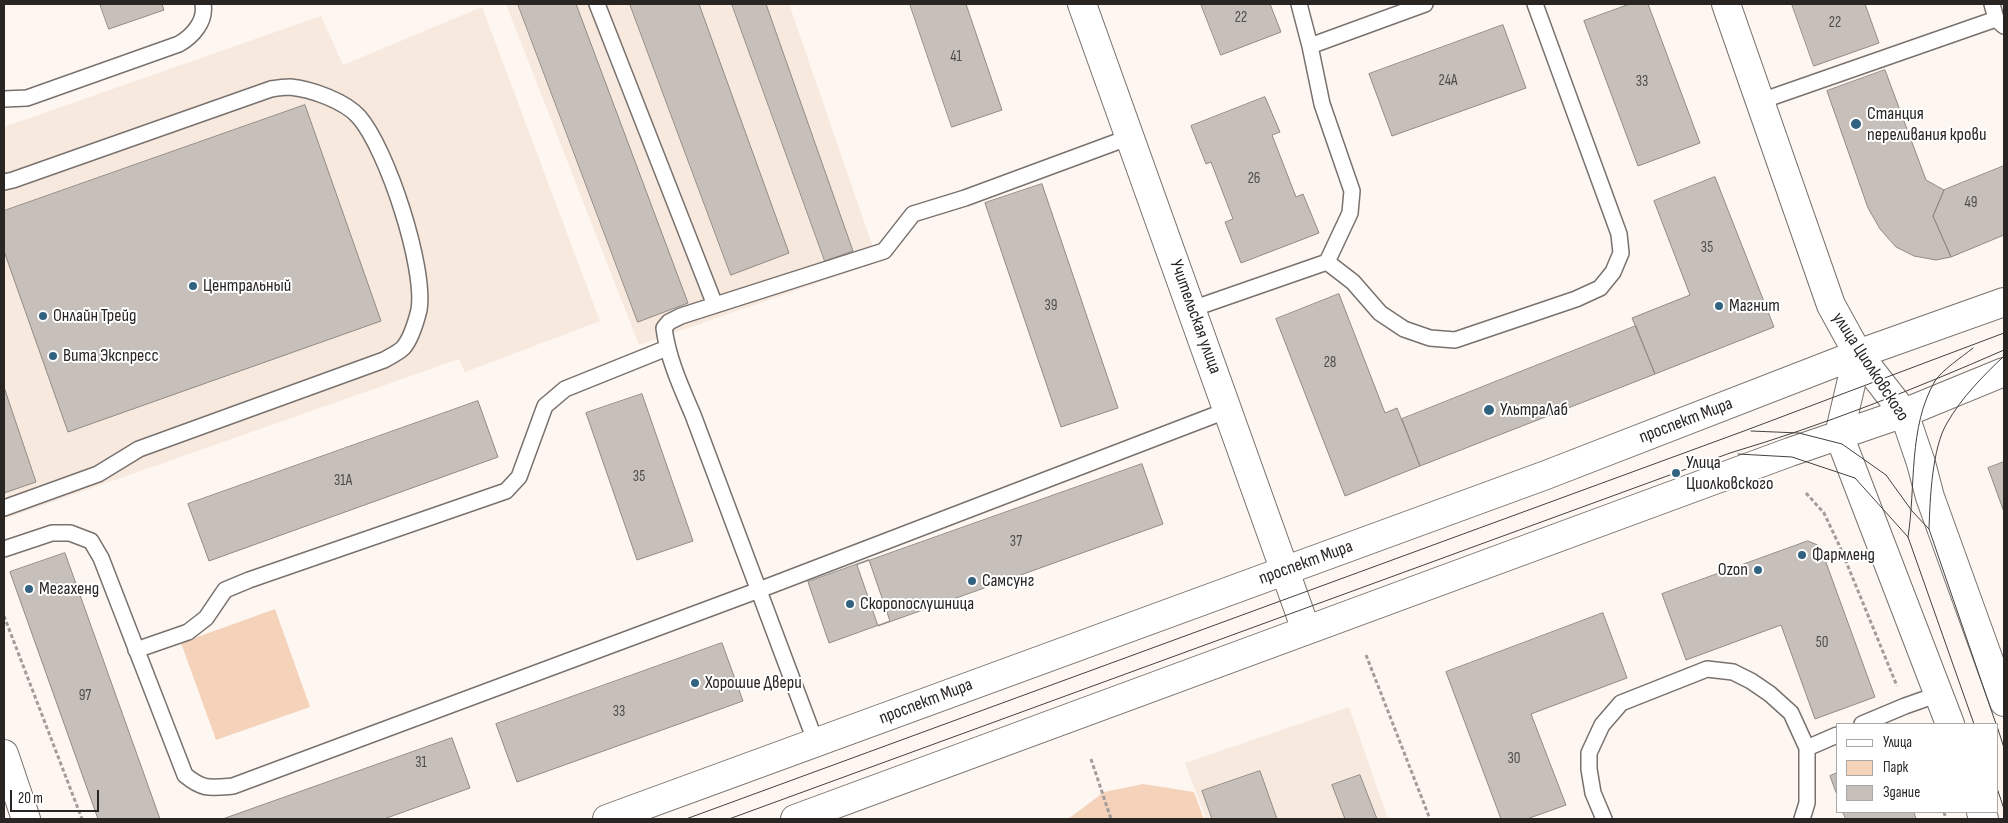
<!DOCTYPE html>
<meta charset="utf-8">
<style>
body{margin:0}
#map{position:relative;width:2008px;height:823px;overflow:hidden;background:#fef6f1;font-family:"Sofia Sans Condensed",sans-serif}
canvas{display:block}
.frame{position:absolute;inset:0;border:5px solid #282523;pointer-events:none}
.legend{position:absolute;left:1836px;top:723px;width:162px;height:90px;box-sizing:border-box;background:#fff;border:1px solid #a9a8a7;margin:0;padding:6px 9px;list-style:none;font-size:15px;color:#282523}
.legend li{display:flex;align-items:center;gap:10px;height:25px}
.legend b{width:25px;border:1px solid #a9a8a7}
.scale{position:absolute;left:10px;top:790px;width:89px;height:22px;box-sizing:border-box;border:2px solid #282523;border-top:0;padding-left:6px;font-size:15px;line-height:18px;white-space:nowrap;color:#282523;-webkit-text-stroke:4px #fff;paint-order:stroke}
</style>
<div id="map">
<canvas width="2008" height="823"></canvas>
<div class="frame"></div>
<ul class="legend">
<li><b style="height:6px;background:#fff"></b>Улица</li>
<li><b style="height:14px;background:#f5d3bb"></b>Парк</li>
<li><b style="height:14px;background:#c6bfba"></b>Здание</li>
</ul>
<div class="scale">20 m</div>
</div>
<script>
const ctx = document.querySelector('canvas').getContext('2d');
ctx.lineJoin = 'round';
function fill(path, color) { ctx.fillStyle = color; ctx.fill(path, 'evenodd'); }
function stroke(path, color, width, dash) { ctx.strokeStyle = color; ctx.lineWidth = width; ctx.lineCap = dash ? 'butt' : 'round'; ctx.setLineDash(dash || []); ctx.stroke(path); }
function label(font, color, halo, rows, align = 'center') {
  ctx.font = font + ' "Sofia Sans Condensed",sans-serif'; ctx.lineWidth = 4; ctx.setLineDash([]); ctx.textBaseline = 'middle'; ctx.strokeStyle = halo; ctx.fillStyle = color; for (const [text, x, y, turn = 0] of rows) {
    ctx.save(); ctx.translate(x, y); ctx.rotate((+turn || 0) * Math.PI / 180); ctx.textAlign = isNaN(turn) ? turn : align; if (halo) ctx.strokeText(text, 0, 0); ctx.fillText(text, 0, 0); ctx.restore();
  }
}
fill(new Path2D(`
 M506 4H789L878 262 639 345Z
 M482 7 600 321 465 372 459 359 4 519V127L321 16 343 65Z
 M1349 707 1388 819H1206L1185 763Z`), '#f8e9df');
fill(new Path2D(`
 M275 609 310 707 216 740 181 643Z
 M1143 784 1194 792 1204 819H1068L1104 792Z`), '#f5d3bb');
const building = new Path2D(`
 M100 4H162L164 10 109 29Z
 M518 4H576L688 303 638 322Z
 M630 4H699L789 253 731 275Z
 M732 4H766L853 251 825 261Z
 M910 4H966L1002 110 952 127Z
 M1201 4H1270L1281 32 1221 55Z
 M1630 4H1648L1700 143 1638 166 1584 21Z
 M1792 4H1865L1879 43 1814 66Z
 M1503 25 1526 88 1392 136 1369 74Z
 M1885 70 1926 180 1944 190 1933 216 1951 257 1936 260 1914 256 1896 247 1880 229 1868 208 1827 91Z
 M1265 97 1280 132 1272 135 1296 197 1303 194 1319 233 1241 263 1225 222 1233 219 1211 162 1206 164 1191 126Z
 M305 105 381 321 68 432 4 251V211Z
 M2004 166V235L1951 257 1933 216 1944 190Z
 M1715 177 1774 327 1655 374 1632 318 1690 295 1654 201Z
 M1042 184 1118 408 1061 427 985 203Z
 M1339 294 1385 413 1397 408 1420 466 1345 496 1276 319Z
 M1636 326 1655 374 1420 466 1402 419Z
 M4 387 36 482 4 493Z
 M642 394 693 541 637 560 586 413Z
 M478 401 498 457 209 561 188 504Z
 M2004 462V512L1988 468Z
 M1142 464 1163 524 878 626 857 565Z
 M1808 541 1820 546 1875 697 1815 719 1781 625 1686 660 1662 594Z
 M65 553 160 819H98L10 572Z
 M869 560 890 621 829 643 808 582Z
 M1603 613 1627 678 1531 714 1566 805 1527 819H1501L1446 672Z
 M722 643 743 701 517 782 496 724Z
 M452 738 470 788 384 819H223Z
 M1260 771 1277 819H1212L1202 791Z
 M1837 773V795L1830 776Z
 M1360 775 1377 819H1345L1332 785Z
 M1843 812H1914L1916 819H1846Z`);
fill(building, '#c6bfba');
stroke(building, '#918b86', 1);
const lane = new Path2D(`
 M597 4 715 305
 M1992 4 1996 19 2004 26
 M1310 46 1425 4
 M4 99 27 98 179 44C193 36 206 21 203 4
 M1761 101 1996 19
 M4 182 13 180 271 89C277 88 284 87 290 87 311 89 345 101 359 117 387 149 426 268 419 310 416 322 411 339 403 348 398 353 389 357 384 360L139 449 98 474 4 508
 M1327 262 1353 282 1380 313 1404 329 1430 338 1455 340 1576 299 1600 288 1613 272 1621 253 1619 234 1535 4
 M1192 309 1327 262 1350 213 1352 191 1322 104 1310 46 1299 4
 M4 549 52 533H70L91 541 101 558 185 775C203 790 210 788 233 786L759 590 1228 410
 M136 650 188 632 206 618 225 590 249 580 506 491 519 477 545 406 565 389 667 348
 M1862 724 1905 706 1939 694
 M816 743 693 415C681 387 668 359 664 328L669 322 681 316 884 251 913 214 965 198 1130 137
 M1604 819 1593 793 1589 769V753L1602 725 1621 703 1707 669 1733 672 1751 681 1770 694 1791 713 1807 748 1837 735
 M1802 819 1807 803V748`);
const street = new Path2D(`
 M1082 4 1306 630`);
const secondary = new Path2D(`
 M1726 4 1831 305 1858 354 1904 413 1921 463 1930 497 2004 702
 M1858 354 1839 435 1950 724
 M4 754 26 819
 M1981 812 1984 819
 M607 819 1546 475 1858 354 2004 302
 M795 819 1790 452 1904 413 2004 372`);
stroke(lane, '#78716d', 18);
stroke(street, '#78716d', 30);
stroke(secondary, '#78716d', 30);
stroke(new Path2D(`
 M1806 493 1824 513 1840 547 1897 686
 M4 616 82 819
 M1366 655 1430 819
 M1091 759 1111 819
 M1944 812 1946 819`), '#a39d9a', 3, [4, 2.5]);
stroke(lane, '#fff', 15);
stroke(street, '#fff', 28);
stroke(secondary, '#fff', 28);
stroke(new Path2D(`
 M1751 431 1799 433 1842 444 1886 475 1912 511 1929 529
 M1738 454 1792 457 1855 478 1908 537 1974 724
 M1908 537C1916 487 1908 427 1935 381 1942 370 1962 357 1973 348
 M1996 724 1929 529C1930 499 1932 448 1947 423 1962 397 1983 376 2004 356
 M1997 726 2004 748
 M1997 788 2004 809
 M686 819 1744 431 2004 333
 M729 819 1730 453C1824 425 1915 389 2004 350`), '#45413f', 1);
for (const [x, y, r, color] of [
 [1856,124,6,"#316280"],
 [193,286,5,"#316280"],
 [1719,306,5,"#316280"],
 [43,316,5,"#316280"],
 [53,356,5,"#316280"],
 [1489,410,6,"#316280"],
 [1676,473,5,"#316280"],
 [1802,555,5,"#316280"],
 [1758,570,5,"#316280"],
 [972,581,5,"#316280"],
 [29,589,5,"#316280"],
 [850,604,5,"#316280"],
 [695,683,5,"#316280"]
]) { const dot = new Path2D(); dot.arc(x, y, r, 0, 2 * Math.PI); ctx.fillStyle = color; ctx.fill(dot); stroke(dot, '#fff', 2); }
label('15px', '#504c49', null, [
 ["22",1241,18],
 ["22",1835,23],
 ["41",956,57],
 ["24А",1448,81],
 ["33",1642,82],
 ["26",1254,179],
 ["49",1971,203],
 ["35",1707,248],
 ["39",1051,306],
 ["28",1330,363],
 ["35",639,477],
 ["31А",343,481],
 ["37",1016,542],
 ["50",1822,643],
 ["97",85,696],
 ["33",619,712],
 ["30",1514,759],
 ["31",421,763]
]);
label('18px', '#282523', '#fff', [
 ["Станция",1867,114],
 ["переливания крови",1867,135],
 ["Центральный",203,286],
 ["Магнит",1729,306],
 ["Онлайн Трейд",53,316],
 ["Вита Экспресс",63,356],
 ["УльтраЛаб",1500,410],
 ["Улица",1686,463],
 ["Циолковского",1686,484],
 ["Фармленд",1812,555],
 ["Ozon",1748,570,"right"],
 ["Самсунг",982,581],
 ["Мегахенд",39,589],
 ["Скоропослушница",860,604],
 ["Хорошие Двери",705,683]
], 'left');
label('18px', '#282523', '#fff', [
 ["Учительская улица",1195,317,70],
 ["улица Циолковского",1870,367,57],
 ["проспект Мира",1686,421,-21],
 ["проспект Мира",1306,563,-20],
 ["проспект Мира",926,702,-21]
]);
</script>
